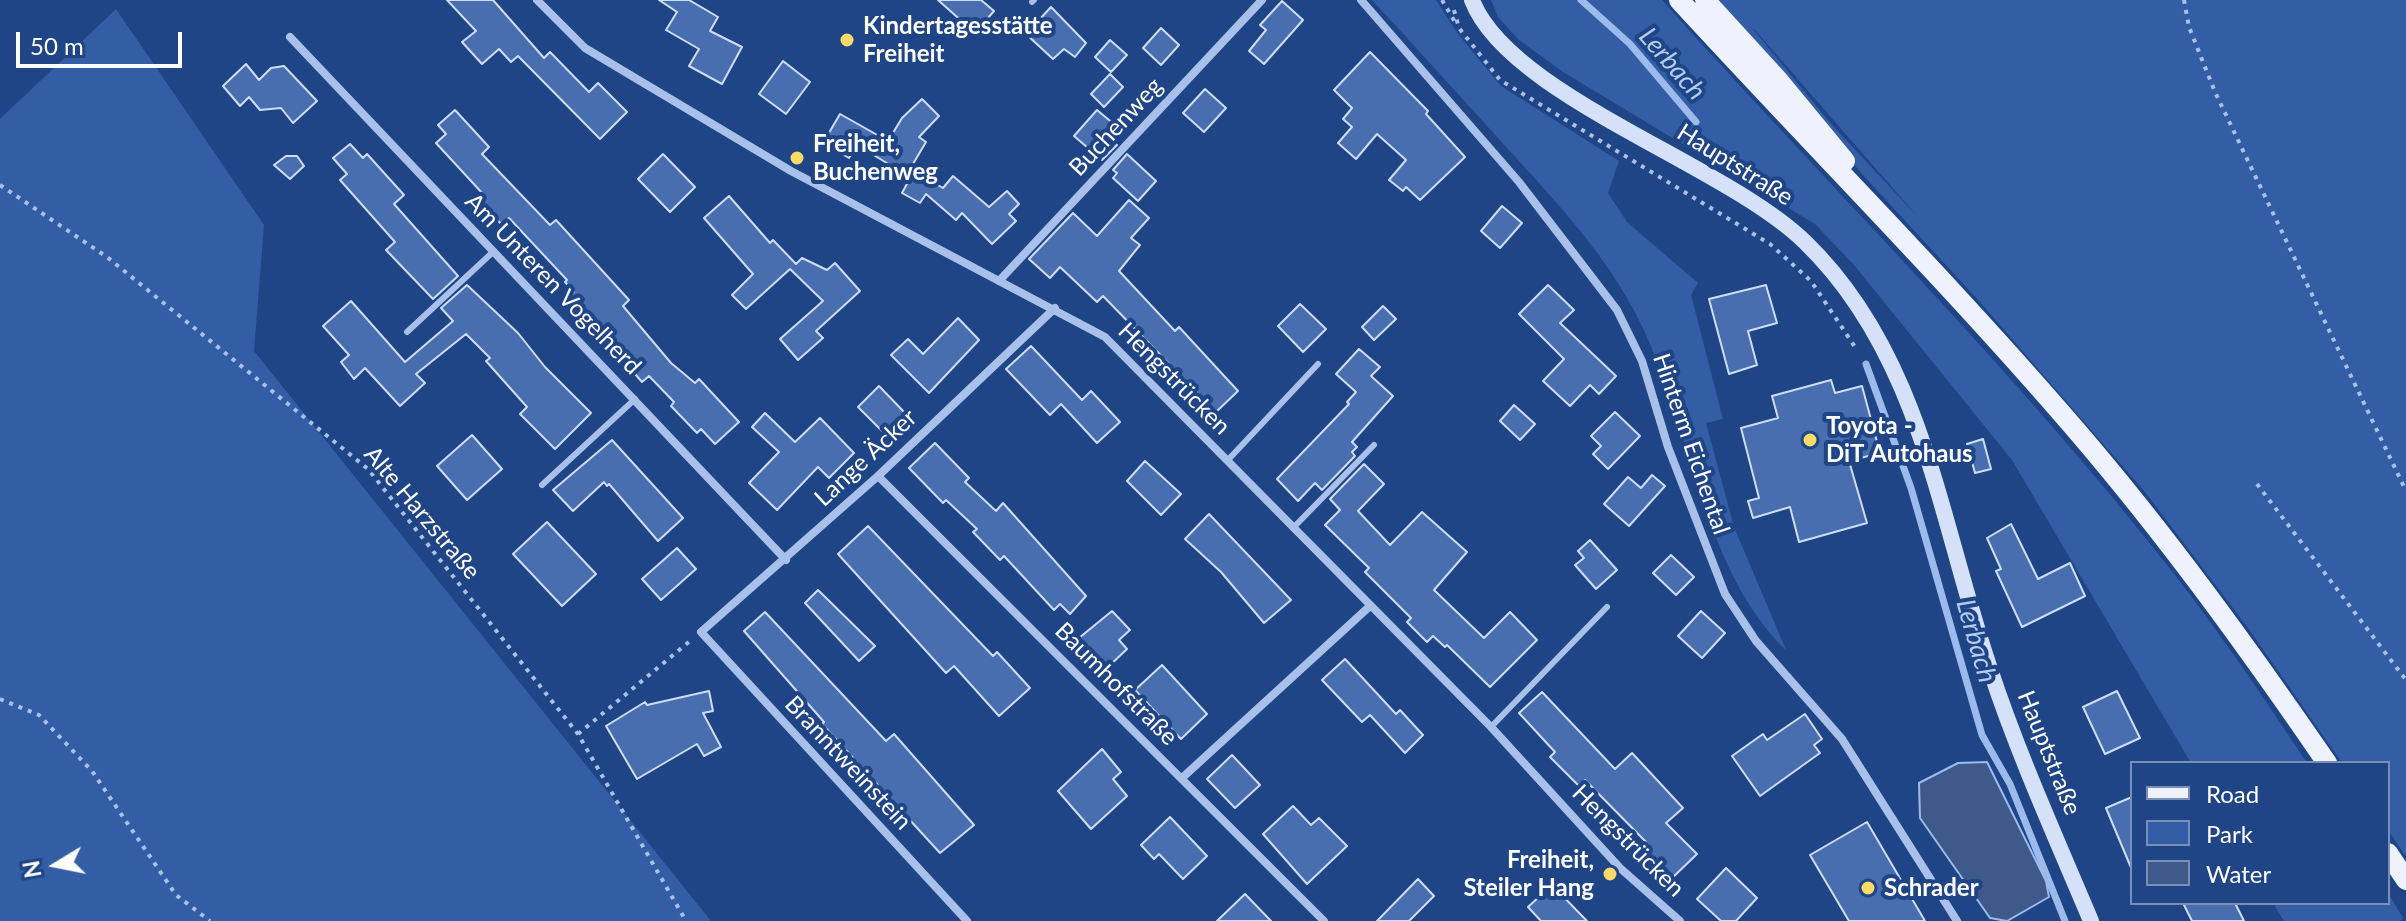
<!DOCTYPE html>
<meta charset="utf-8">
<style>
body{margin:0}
#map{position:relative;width:2406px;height:921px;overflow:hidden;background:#1f4586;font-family:Lato,sans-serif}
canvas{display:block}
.legend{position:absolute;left:2130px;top:761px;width:260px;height:144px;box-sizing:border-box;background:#1f4586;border:2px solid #798fb6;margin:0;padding:10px 14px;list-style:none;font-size:24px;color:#fff}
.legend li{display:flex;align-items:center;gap:16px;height:40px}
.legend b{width:40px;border:2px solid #798fb6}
.north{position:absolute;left:16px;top:825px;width:80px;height:80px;-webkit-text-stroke:6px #1f4586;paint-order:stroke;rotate:260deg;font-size:22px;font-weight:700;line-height:32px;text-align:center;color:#fff}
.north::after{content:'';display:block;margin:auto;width:28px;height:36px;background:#fff;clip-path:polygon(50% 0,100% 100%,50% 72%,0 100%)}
.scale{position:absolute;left:16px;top:32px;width:166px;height:36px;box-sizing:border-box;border:4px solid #fff;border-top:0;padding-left:10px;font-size:24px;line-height:28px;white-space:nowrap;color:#fff;-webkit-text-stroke:6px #1f4586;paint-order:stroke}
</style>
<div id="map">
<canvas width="2406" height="921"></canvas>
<ul class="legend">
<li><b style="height:10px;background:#edf2fe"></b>Road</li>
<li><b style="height:22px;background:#335da4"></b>Park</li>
<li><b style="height:22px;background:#3e5a8a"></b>Water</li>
</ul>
<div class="north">N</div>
<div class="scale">50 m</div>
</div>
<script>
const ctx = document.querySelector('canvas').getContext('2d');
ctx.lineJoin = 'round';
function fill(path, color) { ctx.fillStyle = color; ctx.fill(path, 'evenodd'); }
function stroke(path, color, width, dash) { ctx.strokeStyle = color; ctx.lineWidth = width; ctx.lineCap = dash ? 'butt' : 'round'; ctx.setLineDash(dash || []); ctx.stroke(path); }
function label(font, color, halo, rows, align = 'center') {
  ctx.font = font + ' Lato,sans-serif'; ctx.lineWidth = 8; ctx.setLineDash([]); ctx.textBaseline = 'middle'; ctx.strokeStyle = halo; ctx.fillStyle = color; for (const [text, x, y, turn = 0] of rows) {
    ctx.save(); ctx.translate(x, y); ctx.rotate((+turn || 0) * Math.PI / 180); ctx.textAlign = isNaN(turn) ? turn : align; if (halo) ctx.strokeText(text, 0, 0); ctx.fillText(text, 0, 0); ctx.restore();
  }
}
fill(new Path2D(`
 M1372 0H1436L1458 34 1501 86 1619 161 1608 193 1627 222 1698 283 1691 295 1723 419 1706 423 1734 527 1786 650C1698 566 1690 410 1631 305 1599 247 1551 196 1507 148 1462 98 1417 49 1372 0Z
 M1491 0H1662C1830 188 2011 366 2167 565 2217 628 2262 695 2307 763H2191L2012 460 1854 265 1815 224 1563 72 1519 40 1498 17Z
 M1715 0H2406V857L2388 830V763H2342L2248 628 2145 492 1979 301 1862 174ZM1753 29H1754L1918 217 1833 126Z
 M116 9 264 225 254 351 711 921H0V119Z
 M2388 893 2403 918 2400 921H2284L2273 903H2388Z`), '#335da4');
const water = new Path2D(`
 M1987 762 2046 881 2049 897 2007 921 1990 918 1920 818 1919 783 1958 763Z`);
fill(water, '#3e5a8a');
stroke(water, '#9cbbec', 2);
stroke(new Path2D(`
 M1581 0 1630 44 1696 122
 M1866 364 1911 488 1982 735 2010 784 2065 921`), '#9cbbec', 7);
const building = new Path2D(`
 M447 0H493L544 58 550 52 589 92 598 83 627 112 600 139 518 56 511 62 499 49 482 64 462 42 476 31Z
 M659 0H689L718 17 710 31 742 47 722 84 689 66 699 49 666 30 677 12Z
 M938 0H981L994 11 975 33Z
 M1282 1 1303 20 1264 64 1249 51 1266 30 1260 25Z
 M1051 7 1086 43 1075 57 1064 49 1053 59 1026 34Z
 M1161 28 1179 45 1161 65 1143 48Z
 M1110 40 1127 55 1111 72 1095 57Z
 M1370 52 1428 111 1426 114 1465 157 1420 200 1406 187 1403 191 1389 180 1406 160 1377 134 1356 159 1338 143 1352 127 1343 119 1352 108 1334 90Z
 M783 61 810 82 786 114 759 94Z
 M246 64 259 80 271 68 284 66 317 101 293 123 281 108 260 110 249 97 240 106 223 86Z
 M1110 74 1123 87 1104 107 1091 94Z
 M1205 89 1226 108 1204 132 1183 113Z
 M922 99 939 116 919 137 926 142 910 169 943 188 953 176 989 207 1007 191 1019 204 1009 214 1016 221 992 244 962 213 956 220 926 194 920 203 902 193 909 180 905 174 857 145 849 158 823 143 840 114 888 141 902 118Z
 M455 110 489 147 482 154 550 225 556 220 629 300 623 306 671 363 695 383 699 379 739 422 715 444 701 429 697 433 671 406 674 402 649 376 642 382 610 345 613 343 569 297 574 292 565 282 567 280 509 218 502 225 478 199 483 194 436 143 446 134 438 125Z
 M1097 110 1121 130 1112 141 1117 145 1102 160 1074 136Z
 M350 144 363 158 367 154 404 195 394 204 458 276 433 299 386 250 395 242 340 180 347 174 333 158Z
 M663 154 695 187 670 212 638 179Z
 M1127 154 1156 181 1138 201 1113 178 1117 173 1113 170Z
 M286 156H297L304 166 290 179 274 165Z
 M729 196 770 243 773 240 796 264 802 258 827 270 835 263 860 291 816 331 823 338 798 360 780 339 823 301 790 269 746 309 732 295 753 274 704 218Z
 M1129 200 1149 218 1131 238 1140 245 1119 271 1175 331 1179 327 1238 391 1216 412 1103 296 1097 302 1060 267 1050 278 1029 259 1073 213 1097 236Z
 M1502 206 1522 223 1500 248 1481 231Z
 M467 285 518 333 545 367 591 413 555 449 520 414 527 407 486 361 490 358 466 334 416 374 425 383 400 406 365 368 354 379 341 362 349 355 323 326 351 301 405 362 453 321 441 308Z
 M1548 285 1574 310 1560 323 1616 376 1599 394 1590 385 1570 406 1543 381 1564 359 1519 314Z
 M1766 285 1777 323 1748 331 1757 365 1729 374 1709 299Z
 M1300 304 1326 329 1303 352 1278 326Z
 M1383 306 1396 319 1374 340 1362 327Z
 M958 318 979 340 929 393 891 355 908 339 923 354Z
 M1031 346 1082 400 1091 391 1120 422 1097 443 1061 404 1050 415 1006 369Z
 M1359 349 1380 367 1371 376 1393 396 1352 442 1357 447 1352 452 1355 456 1322 490 1315 483 1298 501 1277 479 1349 404 1347 402 1356 392 1336 374Z
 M1831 380 1835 393 1862 386 1880 453 1849 461 1867 523 1799 542 1790 507 1753 518 1748 501 1759 498 1741 428 1778 418 1772 396Z
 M879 386 906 414 885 434 858 407Z
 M1514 405 1535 424 1520 440 1500 421Z
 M1615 412 1640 436 1608 469 1593 454 1601 446 1591 436Z
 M765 413 795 442 820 418 854 453 829 478 818 467 777 510 749 483 779 452 752 427Z
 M472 435 502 469 467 500 437 466Z
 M1983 439 1991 469 1975 473 1967 444Z
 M612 440 683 518 658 541 609 484 607 486 604 482 573 511 553 490Z
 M935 443 969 478 965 482 996 511 1003 503 1086 596 1070 614 1060 604 1054 610 1004 556 1000 560 973 532 977 529 946 500 943 503 909 468Z
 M1145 461 1181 494 1161 515 1127 481Z
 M1364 464 1384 484 1358 511 1390 545 1422 512 1467 552 1434 590 1484 638 1510 612 1537 640 1490 687 1447 645 1445 647 1433 636 1427 642 1407 622 1411 618 1365 572 1369 568 1325 525 1340 510 1330 499Z
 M1652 475 1665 486 1629 526 1604 504 1628 477 1641 488Z
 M1209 514 1291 600 1264 623 1221 572 1185 539Z
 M547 522 596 574 562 606 513 554Z
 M2011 524 2038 579 2070 563 2085 596 2022 627 1996 571 2001 569 1987 538Z
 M868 526 993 656 997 652 1030 688 999 716 954 666 946 673 838 554Z
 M1590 540 1617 570 1596 589 1575 565 1584 558 1578 551Z
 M677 548 696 569 661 600 642 579Z
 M1671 555 1694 577 1676 595 1653 573Z
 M818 590 875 646 859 661 805 603Z
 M1112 611 1130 630 1119 640 1127 649 1107 668 1079 638Z
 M1701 611 1725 633 1702 658 1678 636Z
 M765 612 886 741 894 734 974 825 940 853 822 724 824 722 744 631Z
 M1345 659 1396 714 1400 710 1423 735 1405 753 1370 715 1362 722 1322 680Z
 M1162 665 1207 714 1181 739 1135 690Z
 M709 691 713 711 703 713 721 747 704 756 697 744 637 779 606 726 645 702 647 705Z
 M2117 691 2140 738 2105 754 2083 707Z
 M1542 692 1615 769 1632 753 1683 808 1666 823 1697 854 1669 881 1646 857 1649 854 1644 848 1648 844 1585 780 1579 786 1550 757 1555 752 1519 713Z
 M1805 714 1822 739 1814 745 1820 753 1760 796 1732 756 1763 734 1767 740Z
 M1102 749 1121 772 1113 779 1127 796 1091 829 1058 791Z
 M1232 755 1260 785 1235 808 1207 779Z
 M2132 797V870L2106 808Z
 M1293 806 1311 825 1319 818 1347 846 1307 884 1263 834Z
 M1170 817 1207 856 1183 879 1159 854 1154 859 1141 845Z
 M1867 822 1925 921H1849L1810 855Z
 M1726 868 1757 898 1736 921H1721L1697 899Z
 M1418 879 1434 896 1409 921H1377Z
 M1552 885 1587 921H1541L1528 907Z
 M1245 894 1271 921H1217Z
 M2183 903H2235L2244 921H2192Z`);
fill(building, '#486eaf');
stroke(building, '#cdddf8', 2);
stroke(new Path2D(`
 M1442 0 1455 22
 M2184 0 2189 27 2215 92 2406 491
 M1454 10 1459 28 1500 80 1770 244 1811 281 1857 350
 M0 185 107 257 368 469 578 734 686 921
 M2257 484 2406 680
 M0 699 39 715 92 771 176 895 210 921
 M578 734 690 641`), '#a9c1ea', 4, [4, 6]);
stroke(new Path2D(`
 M1032 2 1034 0
 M407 332 494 251
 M1227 461 1318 364
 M542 485 635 399
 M1293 528 1374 445
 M1491 727 1607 607`), '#a9c1ea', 6);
stroke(new Path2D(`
 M537 0 585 48 791 171 1105 337 1491 727 1620 868 1680 921
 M1361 0 1519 182 1617 310 1642 361 1668 447 1725 594 1756 641 1842 739 1957 921
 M290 37 786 560
 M999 281 1262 0
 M878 476 1324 921
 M1182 778 1370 606
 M967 921 701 632 878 476 1055 308`), '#a9c1ea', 8);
stroke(new Path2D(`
 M1472 0C1508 95 1725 164 1805 242 1922 355 1940 522 1990 669 2018 754 2056 838 2091 921`), '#d4e1f8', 16);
stroke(new Path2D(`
 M1679 0C1811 144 1949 282 2076 430 2167 536 2248 648 2327 763
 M1705 0 1779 81 1845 161
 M2388 853 2406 880`), '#edf2fe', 20);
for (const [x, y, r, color] of [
 [847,40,8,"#f8da69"],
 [797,158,8,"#f8da69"],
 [1810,440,8,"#f8da69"],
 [1610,874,8,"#f8da69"],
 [1868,888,8,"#f8da69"]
]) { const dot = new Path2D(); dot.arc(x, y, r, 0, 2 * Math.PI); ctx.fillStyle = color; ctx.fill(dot); stroke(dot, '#1f4586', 3); }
label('bold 24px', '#fff', '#1f4586', [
 ["Kindertagesstätte",863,26],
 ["Freiheit",863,54],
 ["Freiheit,",813,144],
 ["Buchenweg",813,172],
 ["Toyota -",1826,426],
 ["DiT Autohaus",1826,454],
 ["Freiheit,",1594,860,"right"],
 ["Steiler Hang",1594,888,"right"],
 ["Schrader",1884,888]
], 'left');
label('24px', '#fff', '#1f4586', [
 ["Buchenweg",1116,127,-47],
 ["Hauptstraße",1735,165,32],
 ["Am Unteren Vogelherd",553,284,46],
 ["Hengstrücken",1174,379,45],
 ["Hinterm Eichental",1691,444,71],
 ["Lange Äcker",866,458,-43],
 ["Alte Harzstraße",422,513,50],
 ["Baumhofstraße",1116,684,45],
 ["Hauptstraße",2049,753,68],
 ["Branntweinstein",848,763,47],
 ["Hengstrücken",1628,841,45]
]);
label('italic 26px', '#b4ccf1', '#1f4586', [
 ["Lerbach",1672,64,49],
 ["Lerbach",1976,641,74]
]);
</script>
